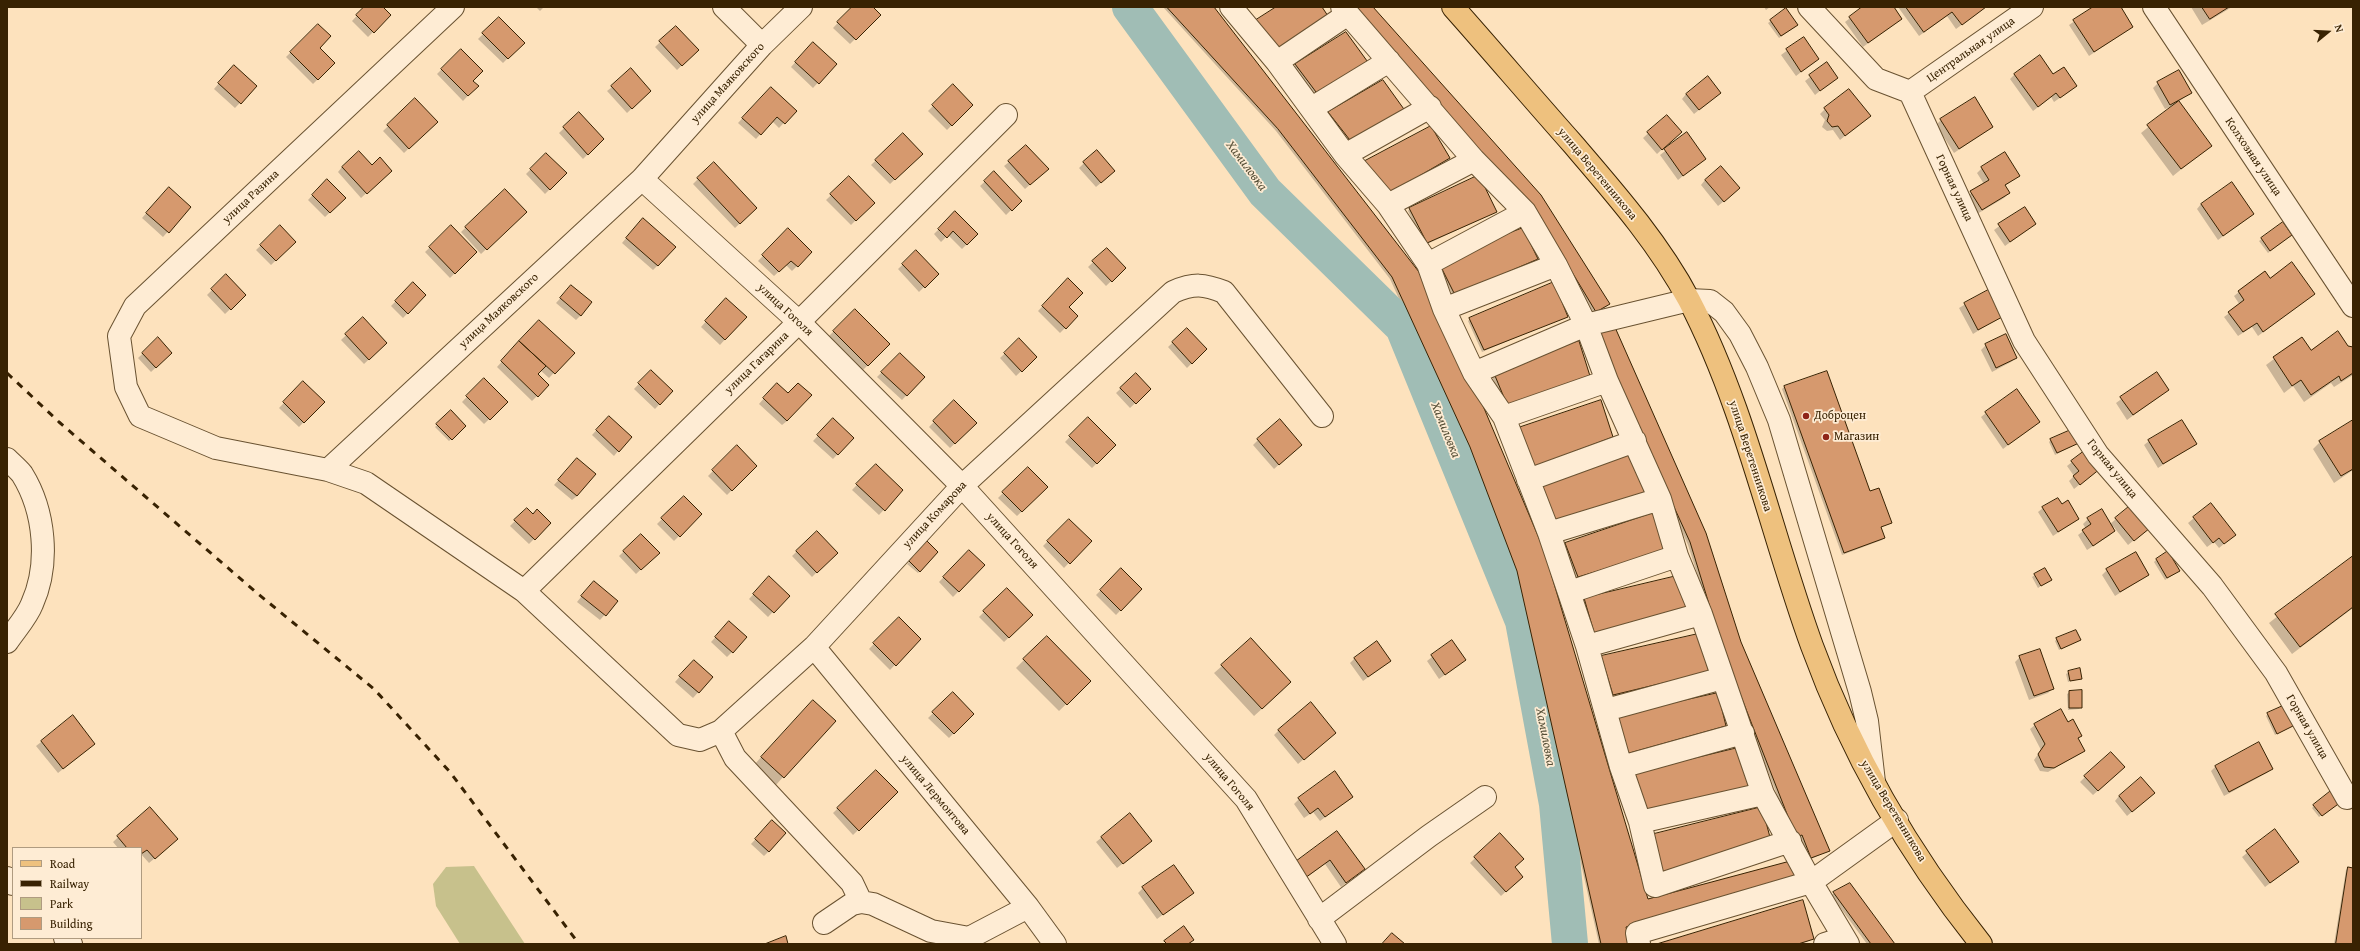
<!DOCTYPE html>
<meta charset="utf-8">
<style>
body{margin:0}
#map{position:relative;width:2360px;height:951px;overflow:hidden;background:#fde2bd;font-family:"Gentium Book Plus",serif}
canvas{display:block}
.frame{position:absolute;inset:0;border:8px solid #382202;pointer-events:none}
.legend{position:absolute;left:12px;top:847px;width:130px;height:92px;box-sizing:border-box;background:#feecd4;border:1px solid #af9b80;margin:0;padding:5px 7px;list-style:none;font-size:12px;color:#382202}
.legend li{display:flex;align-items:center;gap:8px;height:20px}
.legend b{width:20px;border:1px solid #af9b80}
.north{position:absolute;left:2308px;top:12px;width:40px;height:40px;-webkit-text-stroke:3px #feecd4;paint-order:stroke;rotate:72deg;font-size:11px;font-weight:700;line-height:16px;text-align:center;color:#382202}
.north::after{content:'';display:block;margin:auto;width:14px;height:18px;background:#382202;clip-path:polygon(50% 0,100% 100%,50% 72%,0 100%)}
</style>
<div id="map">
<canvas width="2360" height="951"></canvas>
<div class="frame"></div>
<ul class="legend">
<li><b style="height:5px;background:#eec17e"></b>Road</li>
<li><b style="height:5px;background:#382202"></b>Railway</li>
<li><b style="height:11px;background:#c7c18c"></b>Park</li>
<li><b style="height:11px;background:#d6996e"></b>Building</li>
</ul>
<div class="north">N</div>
</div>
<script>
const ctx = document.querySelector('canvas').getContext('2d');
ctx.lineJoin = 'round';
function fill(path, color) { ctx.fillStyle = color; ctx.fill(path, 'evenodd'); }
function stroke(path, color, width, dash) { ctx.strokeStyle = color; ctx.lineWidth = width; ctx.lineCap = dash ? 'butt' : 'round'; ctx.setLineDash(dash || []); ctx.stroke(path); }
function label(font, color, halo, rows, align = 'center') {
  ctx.font = font + ' "Gentium Book Plus",serif'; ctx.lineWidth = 3.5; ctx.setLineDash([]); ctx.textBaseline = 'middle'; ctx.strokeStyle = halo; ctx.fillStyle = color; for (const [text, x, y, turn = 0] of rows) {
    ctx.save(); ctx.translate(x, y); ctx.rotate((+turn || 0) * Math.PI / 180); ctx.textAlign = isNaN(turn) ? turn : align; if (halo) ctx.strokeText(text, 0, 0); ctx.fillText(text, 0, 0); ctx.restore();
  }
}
fill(new Path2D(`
 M474 866 525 944H460L436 906 433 884 446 867Z`), '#c7c18c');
fill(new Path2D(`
 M365 7H382L390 15 368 37 352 21Z
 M536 7H544L540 11Z
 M853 7H871L879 15 850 44 833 28Z
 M1163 7H1212L1418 273 1647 900 1795 883 1626 928 1629 944H1599L1516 573 1468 450 1390 279 1276 131Z
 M1372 7 1609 304 1607 306 1594 314 1538 221Z
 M1764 7H1770L1766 10Z
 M1864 7H1892L1896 23 1863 47 1845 22Z
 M1898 7H1986L1956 29 1947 16 1919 36Z
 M2095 7H2120L2132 27 2089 56 2069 25Z
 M2191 7H2232L2202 25Z
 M499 18 523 43 503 63 478 39Z
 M1771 21 1795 27 1779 38 1768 23Z
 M318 25V48L334 63 313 84 286 57Z
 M676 27 698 50 677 70 655 47Z
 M1346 33 1317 98 1293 67Z
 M1804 38 1818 59 1796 76 1781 55Z
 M808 48 835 64 813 88 791 67Z
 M461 50 472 81 477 86 463 101 437 74Z
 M1827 64 1833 80 1815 95 1805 81Z
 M229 71 256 86 235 108 214 89Z
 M2015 74 2053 75 2071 90 2054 102 2051 97 2033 111 2010 79Z
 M1383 82 1351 146 1327 115Z
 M2158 83 2190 93 2178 102 2211 145 2173 176 2141 133 2177 104 2165 109 2153 88Z
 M953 86 972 105 947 130 928 111Z
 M612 87 645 96 627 113 607 91Z
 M766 93 795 111 779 128 772 121 756 139 738 123Z
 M1686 94 1715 97 1694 114 1682 99Z
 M415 100 436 122 404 153 383 131Z
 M1825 109 1869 116 1840 140 1833 130 1827 131 1822 127 1825 120 1820 114Z
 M579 114 603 139 583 159 559 133Z
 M1667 116 1676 136 1657 154 1643 138Z
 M1941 120 1992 127 1954 153 1936 125Z
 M1431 128 1449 158 1385 196 1366 162Z
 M903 134 921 154 890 184 871 165Z
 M1687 134 1705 158 1678 180 1660 155Z
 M546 154 565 174 545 194 526 174Z
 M1009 162 1042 174 1025 189 1004 166Z
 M714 163 756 208 735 228 693 184Z
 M1084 163 1109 176 1096 187 1079 168Z
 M372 166 386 175 361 198 338 172 342 167Z
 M1982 168 2019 176 2005 186 2009 193 2004 198 1977 214 1966 197 1984 184 1977 173Z
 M994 173 1020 201 1006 215 980 186Z
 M849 178 873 203 851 225 826 200Z
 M327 180 345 198 325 217 308 200Z
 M1705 180 1734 193 1718 206 1701 185Z
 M505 190 525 212 481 254 461 232Z
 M164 193 190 207 163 237 142 218Z
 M2201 204 2253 214 2218 240 2197 209Z
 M1410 208 1496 212 1425 245 1408 211Z
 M2024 208 2035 224 2005 246 1994 230Z
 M955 213 977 234 962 249 948 235 941 242 934 234Z
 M638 224 658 265 653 270 622 243Z
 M2283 224 2291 235 2268 253 2259 241Z
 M280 227 295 242 271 265 256 250Z
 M451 227 476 252 450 278 425 252Z
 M788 230 811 252 792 271 786 265 774 276 758 261Z
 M1107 249 1125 268 1106 286 1088 267Z
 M916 252 937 274 919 292 898 269Z
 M1537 259 1453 296 1437 264Z
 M226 276 245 295 225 314 207 295Z
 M1068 280V307L1077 316 1060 333 1038 311Z
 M2269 280 2314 294 2258 336 2252 327 2238 336 2224 317 2240 305 2234 296 2239 292Z
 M413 284 425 295 403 318 391 306Z
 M1989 290 2003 315 1973 334 1959 308Z
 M567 291 581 315 576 320 556 303Z
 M726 299 745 317 720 345 701 327Z
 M855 310 889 344 863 370 829 336Z
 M1566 316 1482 352 1468 321 1470 319Z
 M363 319 386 343 364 364 341 340Z
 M534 326 573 353 549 378 540 370 536 374 548 385 532 401 497 367Z
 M1187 329 1206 349 1187 368 1168 347Z
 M1594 336 1740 643 1829 850 1826 852 1809 860 1800 837 1794 839 1723 655 1688 545Z
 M2302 338 2310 351 2347 347 2353 349V375L2334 387 2331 383 2304 402 2293 386 2284 393 2266 365Z
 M158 339 171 353 151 372 138 358Z
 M1019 340 1036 357 1016 376 1000 358Z
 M1986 345 2016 358 2011 362 1992 372 1981 350Z
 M900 354 924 377 902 400 877 377Z
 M651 371 672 391 655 409 634 389Z
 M2156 373 2168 390 2127 420 2116 403Z
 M1136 374 1150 389 1130 408 1116 393Z
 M1491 374 1587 378 1505 409Z
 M484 379 507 402 484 424 462 402Z
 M303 383 323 402 299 427 279 408Z
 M1784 387 1869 492 1890 523 1880 528 1884 538 1882 540 1842 555 1782 389Z
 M772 389 787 421 782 425 759 404Z
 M954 401 976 423 950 448 929 427Z
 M451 412 465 426 449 441 435 427Z
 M1986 413 2038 422 2003 449 1981 417Z
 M1088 418 1115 445 1092 468 1065 442Z
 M833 420 853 438 833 459 813 441Z
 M2353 421V470L2334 483 2313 449 2320 442Z
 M604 422 618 451 614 456 592 435Z
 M1258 440 1296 449 1274 469 1253 445Z
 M2051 440 2078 443 2055 455 2049 442Z
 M2149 441 2195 444 2158 468 2144 445Z
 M737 447 756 466 727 495 708 476Z
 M2072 462 2100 468 2074 489 2069 481 2074 476 2067 466Z
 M573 464 577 496 572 500 554 485Z
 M876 465 902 490 879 515 852 490Z
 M1028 468 1047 487 1017 516 998 498Z
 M684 497 701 514 674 541 657 524Z
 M2211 504 2235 535 2219 548 2214 542 2207 547 2188 523Z
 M2131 506 2149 528 2128 545 2113 526 2114 531 2109 536 2087 550 2078 535 2086 529 2083 524 2088 519 2101 511 2110 524Z
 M2043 508 2078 519 2053 536 2038 512Z
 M527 509 533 515 550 523 529 544 510 526Z
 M1069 520 1090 541 1064 568 1043 546Z
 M817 532 836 553 812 577 792 556Z
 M641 535 658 553 636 574 619 556Z
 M927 543 937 552 918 573 907 564Z
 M1566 544 1662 553 1576 578 1564 546Z
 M969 551 984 565 953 597 939 582Z
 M2353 557V608L2292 654 2269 623Z
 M2156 560 2176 573 2165 580 2154 562Z
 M2044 569 2048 581 2038 588 2032 577Z
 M1121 570 1141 589 1116 615 1096 595Z
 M2107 570 2148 575 2115 596 2102 575Z
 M764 583 788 596 768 617 749 599Z
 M589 587 617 601 600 620 577 602Z
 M1007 589 1032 615 1004 642 979 617Z
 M1585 599 1687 613 1593 637 1583 601Z
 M899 618 920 639 890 670 869 649Z
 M725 627 746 638 727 657 711 642Z
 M1047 637 1090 681 1059 711 1016 668Z
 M2057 639 2080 640 2059 650 2055 641Z
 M1452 641 1465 660 1439 679 1427 661Z
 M2020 657 2053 688 2048 693 2029 700 2015 662Z
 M1355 658 1390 661 1363 681 1350 663Z
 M1599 659 1706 673 1611 697Z
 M689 666 712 677 693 698 675 682Z
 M1222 666 1283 690 1254 716 1214 673Z
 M2069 672 2081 678 2068 682 2066 674Z
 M2070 692 2081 707 2079 709 2068 710 2067 694Z
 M953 694 973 714 949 738 928 718Z
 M806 708 783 777 776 785 754 765Z
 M2268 714 2294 725 2275 735 2266 716Z
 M73 717 94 744 58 773 36 746Z
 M1613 719 1725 726 1624 755Z
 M2067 723 2081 736 2078 739 2084 751 2048 772 2040 771 2034 760 2041 750 2030 729 2035 725Z
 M1279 730 1330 737 1298 764 1274 735Z
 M2216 766 2272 769 2267 773 2224 796 2211 771Z
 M876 771 897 792 853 835 833 813Z
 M2119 772 2093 795 2080 782 2085 777Z
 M2119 796 2148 798 2127 816 2115 801Z
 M1352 797 1320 821 1313 812 1304 818 1294 804 1299 799Z
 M2338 804 2319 817 2312 808 2314 806Z
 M150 808 172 844 149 863 141 854V848H118L113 842Z
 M1130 815 1146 846 1117 868 1096 842Z
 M768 826 769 851 764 856 751 844Z
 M2274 831 2293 866 2265 887 2242 857Z
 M1337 832 1364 869 1341 887 1325 864 1300 882Z
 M1500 834 1517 881 1501 896 1470 863Z
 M2348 868 2353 869V944H2334L2346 870Z
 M1850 884 1894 944H1867L1831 895Z
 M1143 888 1192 893 1157 919 1138 893Z
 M1813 939 1801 944H1660Z`), '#0003');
stroke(new Path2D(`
 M1130 7 1265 192 1403 327 1523 621 1557 804 1570 944`), '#a0bdb5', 36);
const building = new Path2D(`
 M364 7H383L391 15 374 33 356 15Z
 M852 7H873L881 15 856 40 837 22Z
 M1167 7H1214L1419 272 1478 394 1544 550 1648 899 1794 860 1798 881 1626 927 1630 944H1601L1517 571 1470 447 1392 277 1278 129Z
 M1276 7H1322L1328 16 1279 52 1256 20Z
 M1351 7H1373L1541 195 1610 304 1596 312 1540 219Z
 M1862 7H1894L1902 19 1868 43 1849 17Z
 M1906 7H1986L1962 25 1952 12 1924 32Z
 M2093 7H2121L2133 27 2094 52 2073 20Z
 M2202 7H2229L2210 19Z
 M1786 8 1798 25 1781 36 1770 20Z
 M499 17 525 43 508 59 482 33Z
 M318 24 331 36 320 48 335 63 318 80 290 52Z
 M676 26 699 50 682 66 659 41Z
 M1346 32 1370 65 1319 96 1295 64Z
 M1804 37 1819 59 1801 72 1786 49Z
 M813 42 837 64 819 84 795 62Z
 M461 49 483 71 473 81 479 86 468 96 441 69Z
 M2040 55 2053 74 2064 67 2077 86 2060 98 2056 93 2038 107 2014 74Z
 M1827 62 1838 78 1820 91 1809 75Z
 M234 65 257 86 241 104 218 83Z
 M631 68 651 91 632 109 611 86Z
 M2179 70 2192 93 2170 105 2157 82Z
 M1708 76 1721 93 1699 110 1686 94Z
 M1383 80 1406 112 1353 144 1328 112Z
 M953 84 973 105 952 126 932 105Z
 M771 87 797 111 785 124 777 117 761 135 742 118Z
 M1849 89 1871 116 1845 136 1838 126 1832 127 1827 121 1829 115 1824 108Z
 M1975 97 1993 127 1959 149 1940 119Z
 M415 98 438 122 409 149 387 125Z
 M2179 101 2212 146 2181 169 2147 125Z
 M579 112 604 139 588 155 563 127Z
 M1667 115 1682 132 1662 150 1647 132Z
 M1431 126 1450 158 1387 195 1365 161Z
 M1687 132 1706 159 1683 176 1664 149Z
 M903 133 923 154 895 180 875 160Z
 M1026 145 1049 169 1030 185 1008 161Z
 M1097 150 1115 171 1101 183 1083 162Z
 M359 151 372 165 380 157 392 171 367 194 342 167Z
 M2005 152 2020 176 2005 185 2010 193 1982 210 1970 191 1989 180 1981 167Z
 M546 153 567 173 550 190 530 169Z
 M714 162 757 208 740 224 697 178Z
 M1721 166 1740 188 1724 202 1705 180Z
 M994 171 1022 201 1012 211 984 181Z
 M1479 175 1497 212 1427 243 1409 208Z
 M849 176 875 203 856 221 830 194Z
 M327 179 346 198 330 213 312 195Z
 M2232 182 2254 214 2223 236 2201 204Z
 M169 187 191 207 169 233 146 213Z
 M505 189 527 212 487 250 465 227Z
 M2025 207 2036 224 2010 242 1998 224Z
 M955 211 978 234 967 245 953 231 947 238 938 229Z
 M643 218 676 247 658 266 626 238Z
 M2283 222 2292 235 2270 251 2261 238Z
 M280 225 296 242 276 261 260 245Z
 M451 225 477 252 455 274 429 247Z
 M788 228 812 252 798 267 791 261 779 272 762 255Z
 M1523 228 1538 259 1455 295 1438 261Z
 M1107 248 1126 268 1112 282 1092 261Z
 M916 250 939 274 925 288 902 264Z
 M2292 262 2315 294 2263 332 2257 323 2243 332 2228 312 2244 300 2238 291 2265 271 2270 278Z
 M226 274 246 295 231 310 211 289Z
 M1068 278 1083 293 1069 307 1078 316 1066 329 1042 306Z
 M413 282 426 295 408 314 395 301Z
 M1554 282 1568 317 1484 350 1469 318Z
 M571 285 592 302 581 316 560 298Z
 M1990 289 2004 316 1978 330 1964 303Z
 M726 298 747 317 725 340 705 321Z
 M855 309 890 344 868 366 833 331Z
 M363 317 387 343 369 360 345 334Z
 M539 320 575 353 555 374 519 341Z
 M1614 325 1706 533 1741 642 1830 851 1811 858 1802 835 1796 837 1724 653 1690 542 1595 334Z
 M1187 328 1207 349 1192 364 1172 342Z
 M2338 331 2348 346 2353 347V373L2341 381 2339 376 2311 395 2301 380 2292 386 2273 357 2302 337 2311 350Z
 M2006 334 2017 358 1996 368 1985 344Z
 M158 337 172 353 156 368 142 353Z
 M1019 338 1037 357 1022 372 1004 353Z
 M519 341 546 366 538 374 549 385 538 397 501 361Z
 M1579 341 1590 376 1508 407 1493 371Z
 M900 353 925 377 907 396 881 372Z
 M651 370 673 391 660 405 638 383Z
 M1827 371 1870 491 1879 488 1892 523 1881 527 1885 538 1844 553 1784 386Z
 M2157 372 2169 390 2133 415 2120 397Z
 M1136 373 1151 389 1136 404 1120 388Z
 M484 378 508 402 490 420 466 396Z
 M303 381 325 402 304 423 283 402Z
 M777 383 788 393 798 383 812 395 787 421 763 398Z
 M2017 389 2040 422 2008 445 1985 412Z
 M954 400 977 423 955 444 933 421Z
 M1601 400 1613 437 1533 467 1518 428Z
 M451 410 466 426 452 440 436 424Z
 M609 416 632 437 619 452 596 430Z
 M1088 417 1116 445 1097 464 1069 436Z
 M833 418 854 438 838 455 817 435Z
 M1280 419 1302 445 1279 465 1257 439Z
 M2182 420 2197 444 2163 464 2148 440Z
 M2353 420V469L2341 476 2319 441Z
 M2073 429 2079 443 2057 453 2050 439Z
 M737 445 757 466 732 491 712 470Z
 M2087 449 2101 468 2080 485 2073 476 2079 471 2071 461Z
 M1632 454 1645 493 1556 522 1542 485Z
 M577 458 596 474 577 496 558 480Z
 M876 464 903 490 885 511 856 484Z
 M1028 467 1048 487 1022 512 1002 492Z
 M684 496 702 514 680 537 661 518Z
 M2058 498 2062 504 2068 500 2079 519 2058 532 2042 507Z
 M2211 503 2236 535 2224 544 2219 538 2213 543 2193 517Z
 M2131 505 2150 528 2134 541 2115 518Z
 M527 508 533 514 537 509 551 523 535 540 514 520Z
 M2102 509 2115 531 2093 546 2082 530 2091 524 2087 518Z
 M1653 513 1665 551 1578 577 1565 543Z
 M1069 519 1092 541 1070 564 1047 541Z
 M817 531 838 553 817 573 796 551Z
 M641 534 660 553 641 570 623 551Z
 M927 541 938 552 920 572 909 561Z
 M969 550 985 565 959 592 943 577Z
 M2168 551 2180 571 2167 578 2156 559Z
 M2136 552 2149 575 2120 592 2106 569Z
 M2353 556V607L2300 647 2275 614Z
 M1121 568 1142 589 1121 611 1100 590Z
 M2045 568 2052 580 2041 586 2034 574Z
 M1681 575 1690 611 1595 636 1584 598Z
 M769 576 790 596 774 613 753 594Z
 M594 581 618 601 606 616 581 596Z
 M1007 588 1033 615 1009 638 983 611Z
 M899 617 921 639 896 666 873 643Z
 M729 621 747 637 733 653 715 637Z
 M2076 630 2081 640 2061 649 2056 638Z
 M1698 634 1709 672 1613 695 1601 656Z
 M1047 636 1091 681 1067 705 1023 659Z
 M1251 638 1291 682 1262 709 1221 665Z
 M1452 640 1466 660 1445 675 1431 655Z
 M1377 641 1391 661 1368 677 1354 658Z
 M2040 649 2054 689 2034 696 2019 656Z
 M694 660 713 677 699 693 679 676Z
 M2080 668 2082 679 2070 681 2068 671Z
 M2082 690V708H2069V691Z
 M953 692 974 714 954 734 932 712Z
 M1718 693 1726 726 1626 754 1615 716Z
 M813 700 836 721 784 778 761 757Z
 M1311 702 1336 733 1304 760 1278 730Z
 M2285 705 2295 725 2277 734 2267 713Z
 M2061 709 2068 722 2073 719 2082 736 2078 738 2085 751 2054 768 2044 767 2038 754 2045 744 2034 724Z
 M73 715 95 744 63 769 41 741Z
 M2259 742 2273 769 2229 792 2215 766Z
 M1742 747 1754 789 1645 814 1634 773Z
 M2111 752 2125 767 2098 791 2084 776Z
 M876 770 898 792 859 831 837 808Z
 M1335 771 1353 797 1325 817 1318 808 1310 814 1298 798Z
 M2141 777 2155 793 2132 812 2119 796Z
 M2332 790 2341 802 2322 816 2313 805Z
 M150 807 178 839 155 859 147 850 141 854V848H127L117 836Z
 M1762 807 1771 841 1662 877 1650 835Z
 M1130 813 1152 841 1123 864 1101 837Z
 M772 820 786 833 769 852 755 839Z
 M2275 829 2299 862 2270 883 2246 851Z
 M1337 831 1365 869 1346 883 1330 860 1305 878 1294 863Z
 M1500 833 1524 859 1515 867 1523 877 1506 892 1474 857Z
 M1174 865 1194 893 1163 915 1142 887Z
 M2348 867 2353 868V944H2336Z
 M1850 883 1895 944H1871L1833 892Z
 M1803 900 1814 939 1798 944H1657Z
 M1184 926 1194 940 1188 944H1167L1164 941Z
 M1392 933 1405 944H1382Z
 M786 936 788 944H765Z`);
fill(building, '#d6996e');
stroke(building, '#382202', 1);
const minor = new Path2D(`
 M453 7 135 306 119 336 126 387 140 416 216 448 328 470 642 179 762 45 801 7
 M724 7 762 45
 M1231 7 1277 62 1345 155 1388 205 1428 264 1444 309 1474 373 1504 417 1549 533 1587 646 1621 767 1640 822 1655 886 1790 841
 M1342 7 1474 160 1525 212 1556 265 1586 325 1607 381 1660 499 1677 556 1701 614 1763 794 1811 882 1848 944
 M1809 7 1876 79 1910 92
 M2154 7 2353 306
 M1277 62 1348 14
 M1910 92 2024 341 2098 455 2212 586 2276 673 2347 798
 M1910 92 2032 7
 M1312 108 1389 61
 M1345 155 1430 107
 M642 179 799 322 962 486 1246 799 1335 944
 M1388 205 1474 160
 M1428 264 1525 212
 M1444 309 1556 265
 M1474 373 1586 325 1689 300 1710 301 1724 312 1740 334 1757 367 1779 420 1860 692 1867 721 1874 782
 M1504 417 1607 381
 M7 459C12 464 18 469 22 474 45 511 50 564 32 604 27 617 15 630 7 642
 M328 470 366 483 524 591 678 735 700 740 721 731 814 647 962 486 1173 292C1194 283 1204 284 1224 292L1322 416
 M1528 480 1635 441
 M1549 533 1660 499
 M524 591 799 322 1006 115
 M1570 592 1677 556
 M1587 646 1701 614
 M814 647 1028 907 1055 944
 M1606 710 1723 678
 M721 731 735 758 852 883 861 902
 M1621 767 1743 733
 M1640 822 1763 794
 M7 878 13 884
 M1319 919 1429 836 1485 797
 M824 923 852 904 861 902 873 904 931 931 969 938 1028 907
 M65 938 71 944
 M1639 944 1637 933 1811 882 1897 820
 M1825 944 1844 938`);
const major = new Path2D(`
 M1453 7C1493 52 1532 98 1572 143 1614 192 1659 243 1689 300 1745 407 1771 533 1812 646 1851 753 1910 855 1981 944`);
stroke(minor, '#695231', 24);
stroke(major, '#382202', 24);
stroke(minor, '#feecd4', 22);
stroke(major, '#eec17e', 22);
stroke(new Path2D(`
 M7 373 59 422 257 593 374 689 450 772 579 944`), '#382202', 3, [7, 7]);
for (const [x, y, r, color] of [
 [1806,416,4,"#8f2418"],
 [1826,437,4,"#8f2418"]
]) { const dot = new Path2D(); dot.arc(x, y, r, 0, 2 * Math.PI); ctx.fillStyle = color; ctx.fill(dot); stroke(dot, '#feecd4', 1.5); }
label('12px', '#382202', '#feecd4', [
 ["Центральная улица",1971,50,-35],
 ["улица Маяковского",728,83,-48],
 ["Колхозная улица",2253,157,56],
 ["улица Веретенникова",1597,174,50],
 ["Горная улица",1954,188,65],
 ["улица Разина",251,197,-43],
 ["улица Гоголя",785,310,43],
 ["улица Маяковского",499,311,-43],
 ["улица Гагарина",757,363,-44],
 ["улица Веретенникова",1750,456,72],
 ["Горная улица",2112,469,51],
 ["улица Комарова",935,515,-47],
 ["улица Гоголя",1012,541,48],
 ["Горная улица",2307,727,60],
 ["улица Гоголя",1229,782,50],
 ["улица Лермонтова",935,795,50],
 ["улица Веретенникова",1893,811,59]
]);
label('12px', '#382202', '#feecd4', [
 ["Доброцен",1814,416],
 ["Магазин",1834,437]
], 'left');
label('italic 13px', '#575038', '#feecd4', [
 ["Хамиловка",1246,166,53],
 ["Хамиловка",1445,430,68],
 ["Хамиловка",1545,737,79]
]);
</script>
